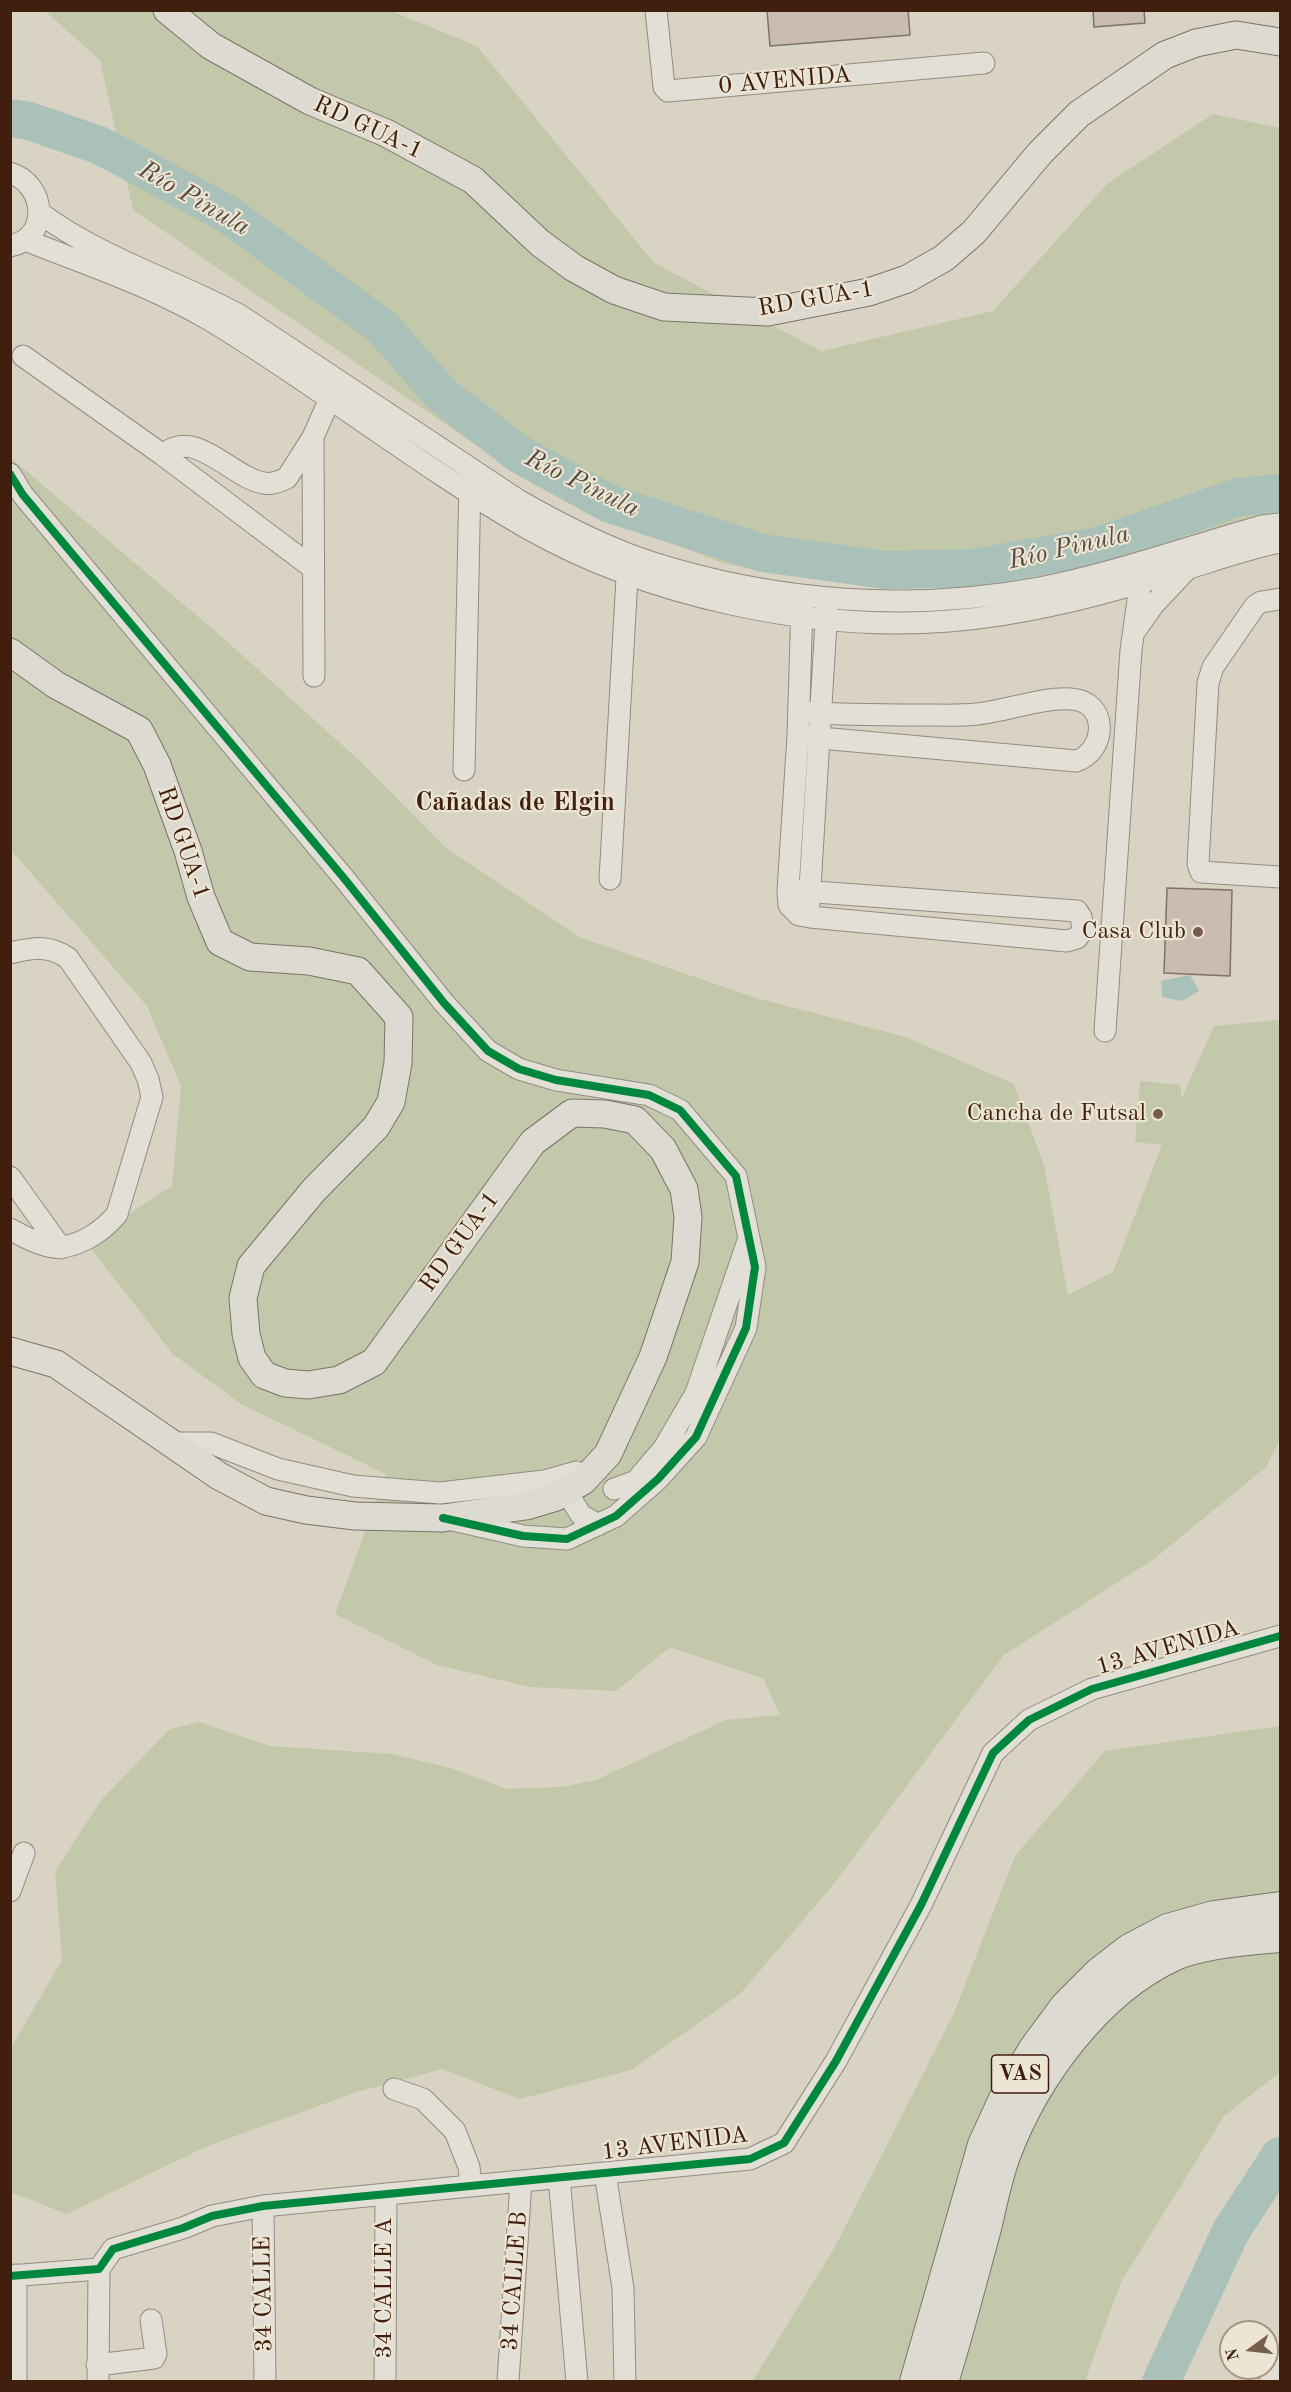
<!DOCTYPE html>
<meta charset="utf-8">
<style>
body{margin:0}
#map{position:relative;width:1291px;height:2392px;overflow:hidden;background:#d9d3c3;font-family:"Old Standard TT",serif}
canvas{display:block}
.frame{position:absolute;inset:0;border:12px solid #401f0f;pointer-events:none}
.north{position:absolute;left:1219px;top:2320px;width:60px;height:60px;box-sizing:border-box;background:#ece5d3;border:2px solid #a79685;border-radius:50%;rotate:255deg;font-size:16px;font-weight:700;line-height:24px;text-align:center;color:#401f0f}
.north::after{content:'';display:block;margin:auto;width:21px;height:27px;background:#765e4e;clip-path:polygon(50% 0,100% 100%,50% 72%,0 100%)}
</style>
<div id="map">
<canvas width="1291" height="2392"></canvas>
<div class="frame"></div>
<div class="north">N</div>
</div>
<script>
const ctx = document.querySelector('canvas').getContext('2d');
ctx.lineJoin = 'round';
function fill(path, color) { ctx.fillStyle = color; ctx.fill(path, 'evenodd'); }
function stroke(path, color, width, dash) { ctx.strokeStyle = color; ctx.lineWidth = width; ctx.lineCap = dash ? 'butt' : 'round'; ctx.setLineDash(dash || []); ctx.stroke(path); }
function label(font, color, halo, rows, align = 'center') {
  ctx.font = font + ' "Old Standard TT",serif'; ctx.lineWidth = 4.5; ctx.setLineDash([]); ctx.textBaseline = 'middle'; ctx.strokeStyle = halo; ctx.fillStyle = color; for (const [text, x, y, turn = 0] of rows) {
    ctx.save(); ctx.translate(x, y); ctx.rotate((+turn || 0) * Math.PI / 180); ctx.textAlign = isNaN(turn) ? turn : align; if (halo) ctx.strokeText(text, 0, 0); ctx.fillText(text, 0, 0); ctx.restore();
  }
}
fill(new Path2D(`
 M45 11H391L477 46 654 263 821 351 993 311 1107 184 1213 114 1280 128V524L1223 530 1092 563 908 589 724 564 536 486 133 210 100 60Z
 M11 458 222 637 360 761 445 847 581 938 756 998 906 1037 1014 1084 1044 1165 1068 1295 1113 1272 1162 1145 1135 1142 1140 1081 1181 1085V1100L1214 1026 1280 1020V1439L1266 1467 1154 1559 1004 1655 833 1885 741 1993 631 2070 520 2099 442 2069 357 2092 205 2147 67 2214 11 2192V2048L62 1960 55 1871 102 1799 170 1729 200 1722 270 1746 392 1754 454 1769 506 1789 562 1787 596 1780 726 1720 780 1715 763 1678 670 1647 616 1691 530 1687 437 1665 335 1614 386 1474 241 1404 173 1354 86 1242 172 1186 181 1086 147 1006 11 850Z
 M1280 1726V2072L1224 2116 1121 2282 1085 2381 752 2382 835 2247 954 2013 1015 1856 1105 1751Z`), '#c2c8a9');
fill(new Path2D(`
 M1190 975 1199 991 1182 1001 1162 997 1161 981Z`), '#a9c1b8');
stroke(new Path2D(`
 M10 118 29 121 99 145 226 213 382 327 442 395 519 454 610 504 762 553 885 570 974 568 1098 546 1239 497 1280 493
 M1161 2382 1231 2231 1280 2156`), '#a9c1b8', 38);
const building = new Path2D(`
 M767 10H908L910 35 770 46Z
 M1093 10H1144L1145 23 1094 27Z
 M1167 888 1232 890 1230 976 1164 973Z`);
fill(building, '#cabcb1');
stroke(building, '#7c7369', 1.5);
const minor = new Path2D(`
 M656 10 664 87 668 91 984 63
 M10 173C46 184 51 238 10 246
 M40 213C100 258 175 280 241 316L518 500C560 524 606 548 653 563 777 602 911 612 1039 588 1112 574 1191 546 1262 526L1280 524
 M25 240C88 265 155 287 213 322 320 387 419 466 527 528 646 596 813 632 949 621 1027 615 1101 595 1176 572 1210 562 1245 549 1280 542
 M23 356 163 455 313 568
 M313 439 314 676
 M163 455C195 426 231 478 264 483 272 485 280 481 287 478L313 437 336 385
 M10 474 23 495 343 877 444 1003 488 1051 519 1069 556 1080 649 1095 680 1110 736 1176 755 1267 746 1328 696 1437 658 1479 616 1516 567 1539 523 1536 453 1520
 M1280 599 1261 602 1255 606 1213 667 1208 683 1198 864 1201 872 1280 877
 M1135 631 1154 604 1186 570
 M798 736 1076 761C1107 751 1109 701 1071 699 1042 697 1006 711 977 714 959 716 940 715 922 715 881 715 840 715 799 712
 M464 770 470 480
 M610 879 628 560
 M788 890 1077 911 1081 917 1083 930 1077 938 1067 941 810 917 799 915 789 905 788 890 798 736 802 604
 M809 904 827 606
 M10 953C32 948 48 944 68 958L141 1063 148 1079 152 1097 117 1214C104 1230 83 1244 63 1247 49 1250 22 1236 10 1229
 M1105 1031 1131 650 1142 571
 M10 1177 61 1248
 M171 1443H211L278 1469 353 1486 440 1493 544 1481 576 1472
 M614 1489 636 1481 664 1448 696 1393 748 1241
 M566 1491 581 1515 598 1525
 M10 1891 24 1853
 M394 2089 423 2099 455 2131 469 2167 471 2186
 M605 2173 623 2288 625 2382
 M559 2177 577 2382
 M263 2206 265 2382
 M10 2276 99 2269 113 2249 183 2228 212 2216 263 2206 750 2159 784 2143 836 2061 921 1905 993 1753 1029 1720 1092 1689 1280 1636
 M97 2365 154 2358 156 2354 151 2320
 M16 2382V2275
 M98 2382 99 2269
 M385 2382 386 2194
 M508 2382 521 2181
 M1270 2382 1280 2357`);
const major = new Path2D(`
 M167 10 211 46 310 101 386 133 473 180 540 243 574 268 614 290 664 307 768 312 869 292 907 279 944 258 974 232 1040 153 1079 114 1165 55 1196 43 1236 35 1280 42
 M10 652 56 685 139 730 157 765 188 851 201 897 220 942 250 957 309 961 358 971 399 1017 398 1063 391 1102 376 1127 314 1190 251 1266 243 1298 246 1334 252 1358 264 1375 285 1383 308 1385 339 1380 374 1362 533 1142 572 1113 605 1114 635 1120 663 1149 684 1189 688 1217 685 1262 653 1357 608 1454 583 1481 556 1497 526 1506 443 1518 355 1516 306 1510 266 1501 219 1476 56 1364 10 1351`);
const highway = new Path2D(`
 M916 2382 984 2145 1006 2097 1035 2049 1066 2007 1099 1974 1130 1950 1168 1930 1214 1917 1280 1908
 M942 2382C958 2331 971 2279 985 2228 991 2203 996 2176 1005 2153 1034 2076 1097 1990 1173 1955 1198 1943 1252 1938 1280 1936`);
stroke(minor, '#938b80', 23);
stroke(major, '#7c7369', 29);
stroke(highway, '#7c7369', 34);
stroke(minor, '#e2dfd7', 21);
stroke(major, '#dddad1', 27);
stroke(highway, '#dddad1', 32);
stroke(new Path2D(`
 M10 474 23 495 343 877 444 1003 488 1051 519 1069 556 1080 649 1095 680 1110 736 1176 755 1267 746 1328 696 1437 658 1479 616 1516 567 1539 523 1536 443 1518
 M10 2276 99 2269 113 2249 183 2228 212 2216 263 2206 750 2159 784 2143 836 2061 921 1905 993 1753 1029 1720 1092 1689 1280 1636`), '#00873e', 8);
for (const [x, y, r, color] of [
 [1198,932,6,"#765e4e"],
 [1158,1114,6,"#765e4e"]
]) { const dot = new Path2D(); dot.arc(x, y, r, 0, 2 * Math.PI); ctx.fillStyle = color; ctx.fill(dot); stroke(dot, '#ece5d3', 2); }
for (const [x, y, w] of [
 [1020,2074,57]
]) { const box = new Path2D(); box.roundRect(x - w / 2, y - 19, w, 38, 4.5); ctx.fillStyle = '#ece5d3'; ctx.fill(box); stroke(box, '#401f0f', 1.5); }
label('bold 22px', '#401f0f', null, [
 ["VAS",1020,2074]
]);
label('24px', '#401f0f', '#ece5d3', [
 ["0 AVENIDA",785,81,-5],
 ["RD GUA-1",368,128,25],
 ["RD GUA-1",816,299,-10],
 ["RD GUA-1",183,843,71],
 ["RD GUA-1",460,1242,-54],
 ["13 AVENIDA",1168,1648,-16],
 ["13 AVENIDA",675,2144,-7],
 ["34 CALLE B",515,2281,-86],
 ["34 CALLE A",385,2288,-90],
 ["34 CALLE",264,2294,-91]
]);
label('24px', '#401f0f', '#ece5d3', [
 ["Casa Club",1186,932],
 ["Cancha de Futsal",1146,1114]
], 'right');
label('italic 26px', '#594d41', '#ece5d3', [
 ["Río Pinula",194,199,30],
 ["Río Pinula",582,484,26],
 ["Río Pinula",1069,548,-13]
]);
label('bold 26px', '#401f0f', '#ece5d3', [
 ["Cañadas de Elgin",515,803]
]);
</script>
